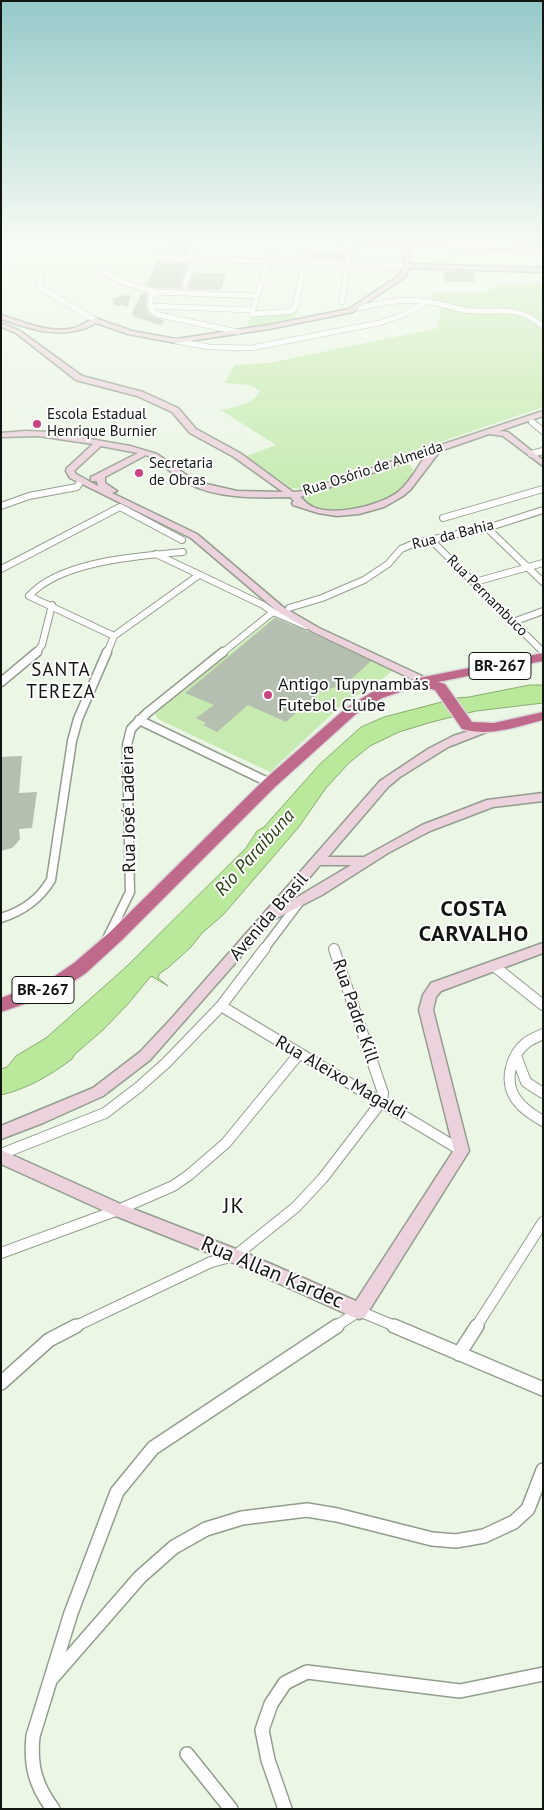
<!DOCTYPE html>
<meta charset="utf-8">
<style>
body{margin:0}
#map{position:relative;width:544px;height:1810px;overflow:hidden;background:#ebf6e5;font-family:"PT Sans",sans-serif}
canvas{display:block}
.frame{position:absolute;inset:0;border:2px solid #121610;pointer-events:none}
</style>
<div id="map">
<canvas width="544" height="1810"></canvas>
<div class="frame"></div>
</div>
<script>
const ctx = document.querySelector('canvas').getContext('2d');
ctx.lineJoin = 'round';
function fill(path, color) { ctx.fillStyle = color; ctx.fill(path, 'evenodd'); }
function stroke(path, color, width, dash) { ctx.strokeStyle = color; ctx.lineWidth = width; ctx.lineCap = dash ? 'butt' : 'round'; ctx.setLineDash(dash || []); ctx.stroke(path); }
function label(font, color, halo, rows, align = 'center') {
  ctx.font = font + ' "PT Sans",sans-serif'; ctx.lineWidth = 4; ctx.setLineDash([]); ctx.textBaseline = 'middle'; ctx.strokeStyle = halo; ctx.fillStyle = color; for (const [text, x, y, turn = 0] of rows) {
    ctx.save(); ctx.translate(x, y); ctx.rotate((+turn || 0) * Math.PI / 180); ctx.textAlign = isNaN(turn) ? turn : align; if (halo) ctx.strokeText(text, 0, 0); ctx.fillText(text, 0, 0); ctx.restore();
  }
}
fill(new Path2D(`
 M498 283H543V407L302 489 291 488 246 456 276 445 221 410C236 407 252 405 260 391L251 385 224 383 235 365 269 363 438 328 440 311 437 302 430 300 431 293 487 292Z
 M298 310 297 314 294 315 300 321 246 330 250 316Z
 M402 463 410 465 413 469C407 506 330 520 303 501V498L308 494Z
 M274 617 393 670 379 682 384 685 368 690 347 700 270 772 158 719 155 714Z`), '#c6eab0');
const water = new Path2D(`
 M530 685H543V703L476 711 432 722 399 732 370 746 349 763 326 788 298 828 223 915 202 933 191 947 169 967 159 974 158 978 168 986 151 976 128 1004 103 1030 75 1054 72 1059C51 1075 27 1089 1 1095V1069L7 1067 16 1056 46 1038 126 967 246 848 257 831 264 827 320 764 361 727 384 717 457 698 469 697Z`);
fill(water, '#bae99b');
stroke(water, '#88aa71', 1);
fill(new Path2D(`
 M175 241H193L188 254H170Z
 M311 254 333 255H345L344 260 310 258Z
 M158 259 162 262 188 263 181 284 183 289 157 288 146 285Z
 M444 271 473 272 475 282H445Z
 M194 273H226L221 290 187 289Z
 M142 293 147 294 146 306 149 314 165 321 160 325 135 317 132 313Z
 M124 295 131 296 127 308 124 305 115 306 112 299Z
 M275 618 307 631 371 661 346 684 319 692 286 722 248 705 217 732 203 725 206 723 196 718 214 705 185 693Z
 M22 756 19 793 37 792 32 828 19 829 20 839 17 843 12 848 1 851V757Z`), '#b5bfaf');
const streetFar4 = new Path2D(`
 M274 241 252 313 254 314 292 311 295 308 309 241
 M162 258 406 266
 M102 272 125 283 156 292 257 296
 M41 274 39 287 95 320
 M185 285 199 247
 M156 292 150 297 152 311 159 315 238 332
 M342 302 351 242
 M150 306 253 310
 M358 308C382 303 406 297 430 302 444 304 458 310 472 311 499 313 518 305 541 325
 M176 341 209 347 251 348 379 323 403 315 428 301`);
const streetFar3 = new Path2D(`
 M532 422 543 431
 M531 454 543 451
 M1 506 29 496 77 487 81 480
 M443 518 543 489
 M487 528 543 582
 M431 540 543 652
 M156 554 263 605 273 612 306 626
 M1 569 120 507 182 540
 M475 582 543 563
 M289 608 322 598 364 580 388 564 401 549 415 543 487 528 543 510
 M513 622 543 611
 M114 636 29 596C60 561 138 556 183 552
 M36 653 42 645 52 605
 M107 653 114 636 199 575
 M222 653 273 612`);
const streetFar2 = new Path2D(`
 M1 682 37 652
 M139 720 270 783
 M1 918C23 911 39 900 51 880L72 741 78 719 107 652
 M106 941 130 892 127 745 131 729 147 713 223 652
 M264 949 298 904`);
const streetFar1 = new Path2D(`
 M494 966 543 1005
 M221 1006 462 1151
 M543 1034C537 1037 531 1039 526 1043 510 1056 504 1082 516 1099 523 1109 533 1115 543 1121
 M517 1058 526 1082 543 1093
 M1 1154 105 1113 139 1087 166 1063 221 1006 265 948
 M1 1253 118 1210 173 1186 189 1175 226 1143 299 1054
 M74 1327 211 1262 235 1256 296 1207 323 1178 382 1101 383 1093 334 949
 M335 1327 359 1311 397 1327
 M476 1327 543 1222`);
const street = new Path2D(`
 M394 1326 543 1389
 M459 1354 477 1326
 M1 1383 49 1340 76 1326
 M52 1678 140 1577 174 1547 206 1529 242 1518 307 1510 337 1515 432 1539 456 1541 484 1536 514 1522 528 1509 543 1470
 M187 1754 231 1809
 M53 1809C35 1785 30 1765 33 1736L71 1613 117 1492 153 1448 337 1326
 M285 1809 268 1760 262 1730 271 1704 285 1683 307 1672 460 1691 543 1674`);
const secondary = new Path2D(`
 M306 241H355L543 247V251L410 246 409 264 543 268V272L409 268 405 277 353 312 269 329 176 343 128 334 96 323C65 341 33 330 1 319V315C24 322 49 334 74 328 82 325 88 321 95 318L132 331 176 339 269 325 349 309 400 275 403 266 404 246 309 243Z
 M4 324 20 331 82 376 143 392 178 408 196 429 240 453 293 492 303 491 543 411V416L499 431 508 432 543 460V466L503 436 489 434 440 451 411 489 403 496 384 507 359 514 337 516 318 513 293 505 292 503 294 501 290 497C257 498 217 499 187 483 173 475 161 462 146 455L105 477V483L117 491 112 493 197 534 283 607 319 628 422 676 438 683 437 685 433 686 414 680 313 632 277 611 191 538 70 478 66 471 67 468 93 444 38 436 1 437V433L26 431 50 432 130 446 157 454 188 476 202 483 237 491 283 492 234 457 190 433 172 412 137 396 76 380 16 333 2 327V325ZM101 446 138 453 91 477V481H97L98 486 107 491 76 474 74 471ZM426 455C417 468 410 482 398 492 380 506 327 519 308 504 306 503 303 499 300 497Z
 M485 726 490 729 489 731 448 747 400 777 388 787 328 857H364L422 825 487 800 543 793V801L493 807 430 831 388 853 322 895 273 920 150 1060 103 1096 43 1123 1 1139V1126L93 1088 140 1052 171 1019 380 781 428 749 453 736ZM320 865H351L289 902Z
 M543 943V953L441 991 436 997 433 1010 469 1151 365 1317 359 1319 353 1317 229 1261 113 1215 1 1164V1150L123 1205 241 1251 356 1301 454 1150 419 1010 423 995 431 983Z`);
const highway = new Path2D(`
 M543 653V661L438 682 445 684 472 722 494 723 543 712V720C516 727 490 737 462 729L435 690 418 686 382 698 356 714 275 787 122 940 86 973 64 988 45 997 1 1012V998L52 978 74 963 110 932 265 779 346 708 372 692 404 681Z`);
stroke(streetFar4, '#939d8d', 6);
stroke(streetFar3, '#939d8d', 8);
stroke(streetFar2, '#939d8d', 11);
stroke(streetFar1, '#939d8d', 12);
stroke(street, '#939d8d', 16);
stroke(secondary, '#939d8d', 3);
stroke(highway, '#d9dad9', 3);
stroke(streetFar4, '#fff', 5);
stroke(streetFar3, '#fff', 6);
stroke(streetFar2, '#fff', 8);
stroke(streetFar1, '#fff', 10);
stroke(street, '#fff', 13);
fill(secondary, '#ecd2dc');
fill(highway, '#bf6a8b');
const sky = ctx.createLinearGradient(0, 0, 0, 494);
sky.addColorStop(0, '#95c9c9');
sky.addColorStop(0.49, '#f6fbf3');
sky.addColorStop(1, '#f6fbf300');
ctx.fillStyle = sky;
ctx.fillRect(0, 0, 544, 494);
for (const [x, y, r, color] of [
 [37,424,5,"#cb4380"],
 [139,473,5,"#cb4380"],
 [268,695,5,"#cb4380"]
]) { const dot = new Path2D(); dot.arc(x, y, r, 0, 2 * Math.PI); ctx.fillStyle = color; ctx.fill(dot); stroke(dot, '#fff', 2); }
label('15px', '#121610', '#fff', [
 ["Escola Estadual",47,415],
 ["Henrique Burnier",47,432],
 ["Secretaria",149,464],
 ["de Obras",149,481]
], 'left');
label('15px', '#121610', '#fff', [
 ["Rua Osório de Almeida",373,469,-18],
 ["Rua da Bahia",453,535,-14],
 ["Rua Pernambuco",487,596,45]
]);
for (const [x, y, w] of [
 [500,666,62],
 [43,990,62]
]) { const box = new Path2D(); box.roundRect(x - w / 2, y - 13.5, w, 27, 4); ctx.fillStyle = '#fff'; ctx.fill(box); stroke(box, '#121610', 1); }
label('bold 16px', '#121610', null, [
 ["BR-267",500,666],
 ["BR-267",43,990]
]);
label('18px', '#121610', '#fff', [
 ["Antigo Tupynambás",278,685],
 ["Futebol Clube",278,706]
], 'left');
label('18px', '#121610', '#fff', [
 ["Rua José Ladeira",129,809,-91],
 ["Avenida Brasil",269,917,-49],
 ["Rua Padre Kill",355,1011,71],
 ["Rua Aleixo Magaldi",341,1078,30]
]);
ctx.letterSpacing = '1px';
label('19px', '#121610', '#fff', [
 ["SANTA",61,671],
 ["TEREZA",61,693]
]);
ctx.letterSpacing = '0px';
label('italic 19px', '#27440e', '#fff', [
 ["Rio Paraibuna",255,853,-48]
]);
label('21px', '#121610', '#fff', [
 ["Rua Allan Kardec",272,1273,23]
]);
ctx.letterSpacing = '1px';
label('bold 22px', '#121610', '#fff', [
 ["COSTA",474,910],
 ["CARVALHO",474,935]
]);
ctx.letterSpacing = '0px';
ctx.letterSpacing = '1px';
label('22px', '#121610', '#fff', [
 ["JK",234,1207]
]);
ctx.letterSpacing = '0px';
</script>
